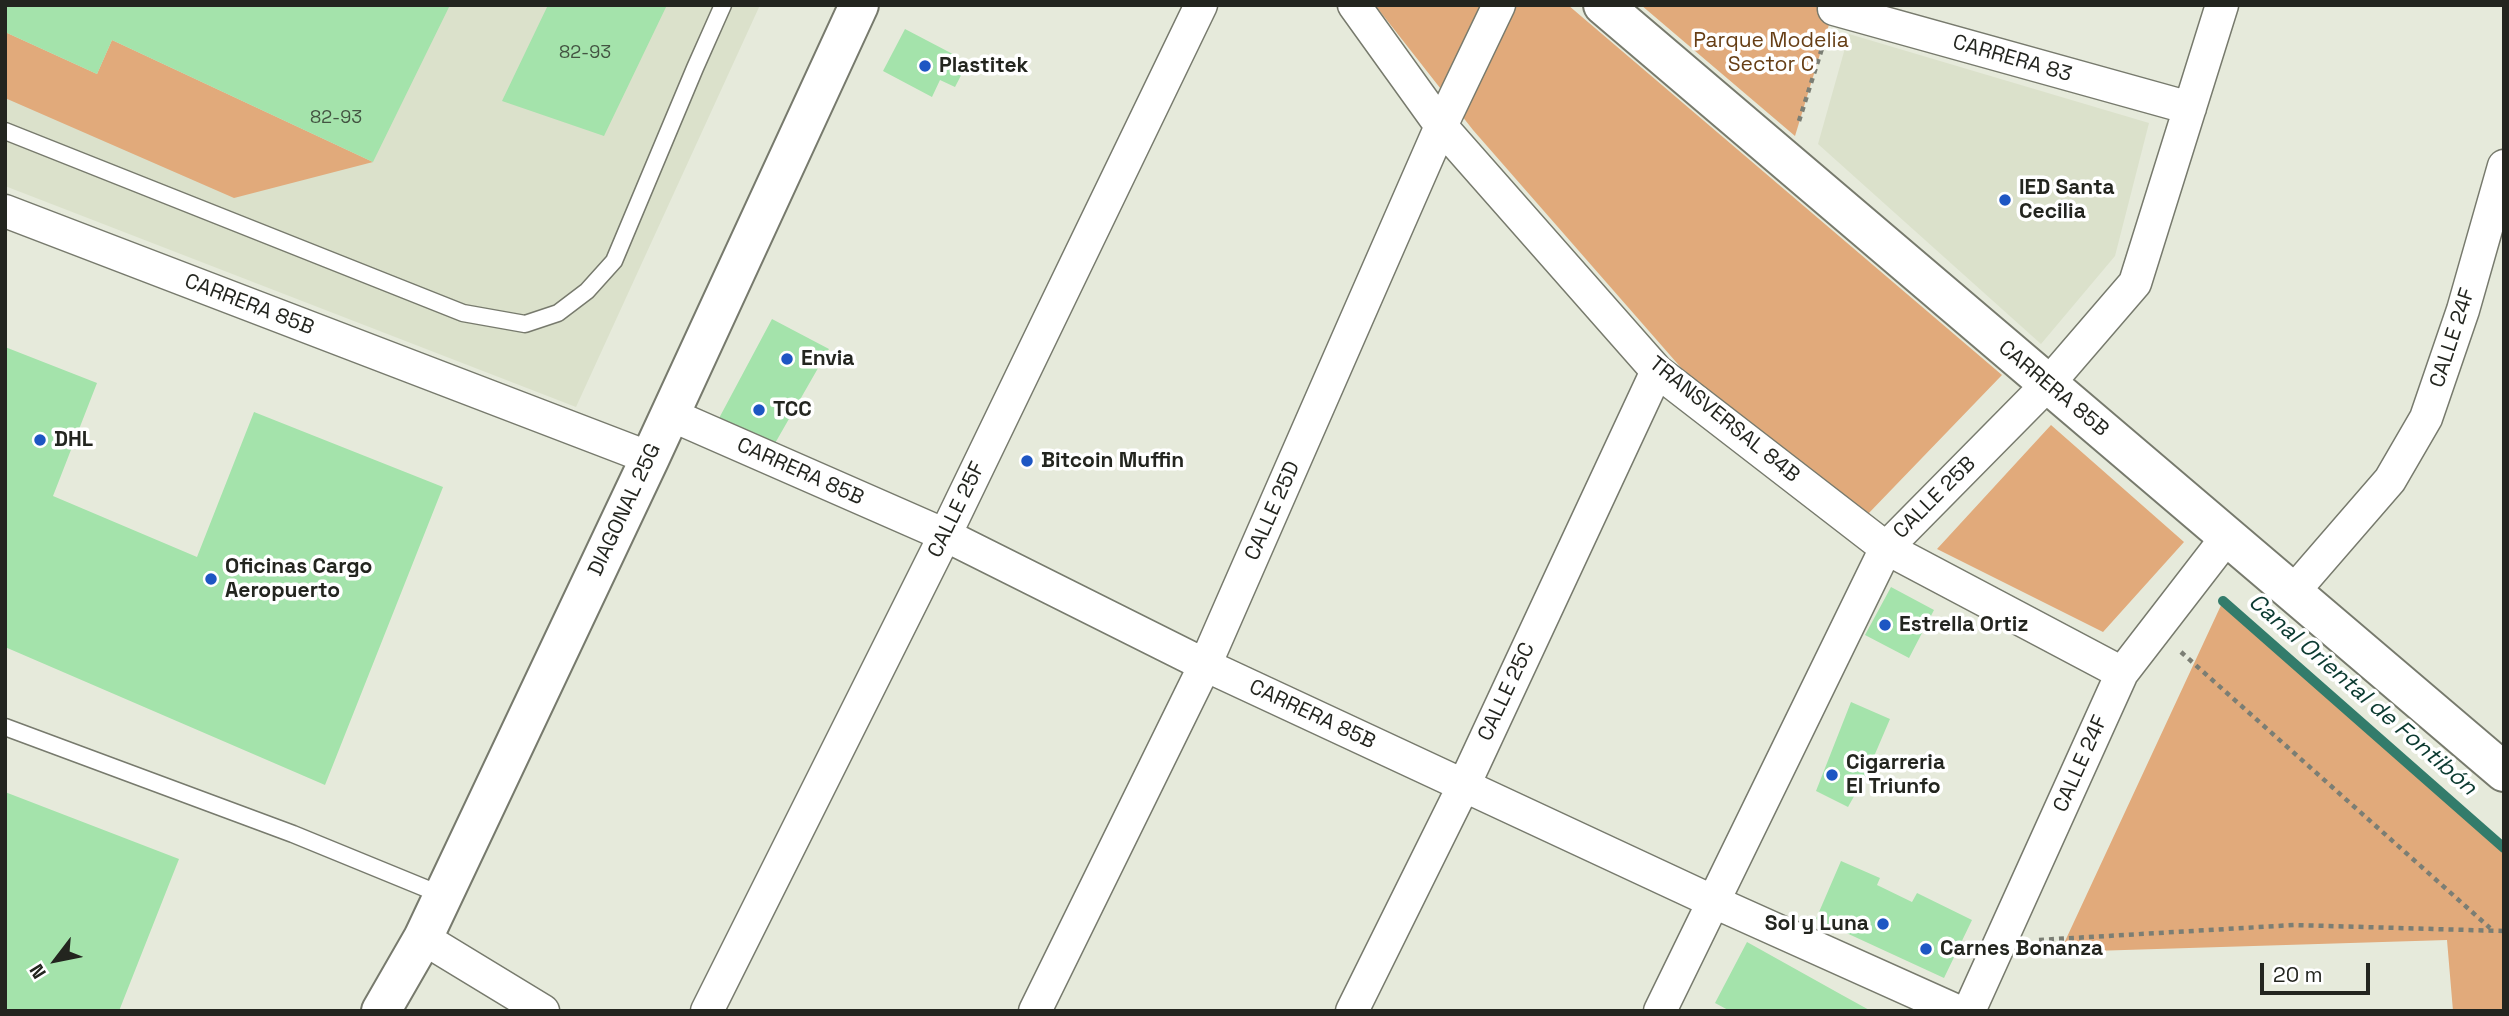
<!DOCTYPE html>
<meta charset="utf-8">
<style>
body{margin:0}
#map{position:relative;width:2509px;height:1016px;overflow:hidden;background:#e6eadb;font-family:"Space Grotesk",sans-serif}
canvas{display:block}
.frame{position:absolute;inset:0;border:7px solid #23251f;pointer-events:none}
.north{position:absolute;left:21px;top:925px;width:70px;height:70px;-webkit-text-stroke:5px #fff;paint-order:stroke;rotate:238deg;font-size:19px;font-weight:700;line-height:28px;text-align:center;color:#23251f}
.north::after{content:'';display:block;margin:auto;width:24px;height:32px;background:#23251f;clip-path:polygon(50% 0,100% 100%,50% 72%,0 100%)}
.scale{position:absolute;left:2260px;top:963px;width:110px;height:32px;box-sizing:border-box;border:4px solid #23251f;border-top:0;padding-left:9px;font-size:21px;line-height:24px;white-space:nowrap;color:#23251f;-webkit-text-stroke:5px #fff;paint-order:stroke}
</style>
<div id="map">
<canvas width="2509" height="1016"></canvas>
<div class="frame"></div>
<div class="north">N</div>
<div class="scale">20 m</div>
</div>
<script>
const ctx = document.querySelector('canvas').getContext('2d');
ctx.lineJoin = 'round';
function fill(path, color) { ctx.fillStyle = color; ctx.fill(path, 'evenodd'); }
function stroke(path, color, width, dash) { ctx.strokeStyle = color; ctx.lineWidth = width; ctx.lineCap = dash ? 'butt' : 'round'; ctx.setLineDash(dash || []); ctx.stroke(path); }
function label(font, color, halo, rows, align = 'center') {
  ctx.font = font + ' "Space Grotesk",sans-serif'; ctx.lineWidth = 7; ctx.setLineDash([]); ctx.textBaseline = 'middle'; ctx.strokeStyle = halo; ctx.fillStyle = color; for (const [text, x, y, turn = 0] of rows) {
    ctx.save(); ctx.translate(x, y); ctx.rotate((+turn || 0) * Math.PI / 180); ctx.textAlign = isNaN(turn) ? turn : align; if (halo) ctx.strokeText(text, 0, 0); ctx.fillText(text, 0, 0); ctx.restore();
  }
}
fill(new Path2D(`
 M5 5H760L576 407 5 186Z
 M1849 34 2149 123 2115 256 2041 344 1818 144Z`), '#dbe1cb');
fill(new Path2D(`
 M1375 5H1568L2002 375 1867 515 1683 370 1473 130Z
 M1641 5H1835L1795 136Z
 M5 32 97 74 112 40 373 162 234 198 5 98Z
 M2051 425 2184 542 2103 632 1937 549Z
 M2223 601 2504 848V1011H2453L2447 940 2060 952Z`), '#e1aa7b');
stroke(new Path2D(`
 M2223 601 2504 848`), '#337c6b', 10);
fill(new Path2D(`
 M5 5H450L373 162 112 40 97 74 5 32Z
 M548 5H667L604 136 502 101Z
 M905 29 968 62 955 87 940 80 932 97 883 71Z
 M772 319 829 349 770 452 717 422Z
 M5 347 97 383 53 496 197 557 254 412 443 487 325 785 5 647Z
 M1891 587 1934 610 1909 658 1865 635Z
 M1851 702 1890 719 1866 775 1848 807 1816 791Z
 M5 792 179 859 119 1011H5Z
 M1841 861 1880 878 1877 885 1912 902 1917 893 1972 920 1944 978 1816 919Z
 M1747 942 1842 995 1871 1011H1730L1715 1003Z`), '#a4e3ab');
const service = new Path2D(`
 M5 131 463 313 525 324 558 313 587 291 614 261 695 68 723 5
 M5 727 293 834 442 895`);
const minor = new Path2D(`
 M1354 5 1441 126 1657 371 1886 548 2122 673
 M1834 9 2190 108
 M5 211 650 458
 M669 414 945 535 1205 665 1712 901 1957 1011
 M2293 592 2390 480 2426 418 2463 310 2504 166
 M423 938 543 1011
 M707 1011 945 535 1201 5
 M1035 1011 1205 665 1441 126 1499 5
 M1352 1011 1464 785 1657 371
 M1660 1011 1886 548 2048 384 2135 283 2222 5
 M1969 1011 2122 673 2227 537`);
const tertiary = new Path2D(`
 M1603 5 2504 772
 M381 1011 423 938 650 458 859 5`);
stroke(service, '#777a6d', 19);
stroke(minor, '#777a6d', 35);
stroke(tertiary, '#777a6d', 42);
stroke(new Path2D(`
 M1799 121 1825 39
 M2181 652 2490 928
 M2039 940 2294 925 2504 931`), '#7b7e74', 4.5, [5, 5]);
stroke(service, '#fff', 16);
stroke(minor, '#fff', 32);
stroke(tertiary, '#fff', 38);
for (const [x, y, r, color] of [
 [925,66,7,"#1d56c3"],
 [2005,200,7,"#1d56c3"],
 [787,359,7,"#1d56c3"],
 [759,410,7,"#1d56c3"],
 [40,440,7,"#1d56c3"],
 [1027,461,7,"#1d56c3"],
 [211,579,7,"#1d56c3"],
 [1885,625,7,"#1d56c3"],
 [1832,775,7,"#1d56c3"],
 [1883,924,7,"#1d56c3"],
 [1926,949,7,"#1d56c3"]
]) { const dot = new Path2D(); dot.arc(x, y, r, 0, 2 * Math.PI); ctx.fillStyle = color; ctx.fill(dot); stroke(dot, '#fff', 2.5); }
label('18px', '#435442', null, [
 ["82-93",585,53],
 ["82-93",336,118]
]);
label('21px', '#663e15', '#fff', [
 ["Parque Modelia",1771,41],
 ["Sector C",1771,65]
]);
label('21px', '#23251f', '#fff', [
 ["CARRERA 83",2012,59,16],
 ["CARRERA 85B",249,305,21],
 ["CALLE 24F",2453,338,-72],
 ["CARRERA 85B",2053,389,40],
 ["TRANSVERSAL 84B",1724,420,39],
 ["CARRERA 85B",800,472,24],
 ["CALLE 25B",1935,498,-45],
 ["DIAGONAL 25G",625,510,-65],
 ["CALLE 25F",957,510,-64],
 ["CALLE 25D",1273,511,-66],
 ["CALLE 25C",1507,692,-65],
 ["CARRERA 85B",1312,715,25],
 ["CALLE 24F",2081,764,-66]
]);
label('bold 21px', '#23251f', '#fff', [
 ["Plastitek",939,66],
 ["IED Santa",2019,188],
 ["Cecilia",2019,212],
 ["Envia",801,359],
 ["TCC",773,410],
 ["DHL",54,440],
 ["Bitcoin Muffin",1041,461],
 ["Oficinas Cargo",225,567],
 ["Aeropuerto",225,591],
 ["Estrella Ortiz",1899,625],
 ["Cigarreria",1846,763],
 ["El Triunfo",1846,787],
 ["Sol y Luna",1869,924,"right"],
 ["Carnes Bonanza",1940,949]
], 'left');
label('italic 23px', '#0b3a30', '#fff', [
 ["Canal Oriental de Fontibón",2362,695,41]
]);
</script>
